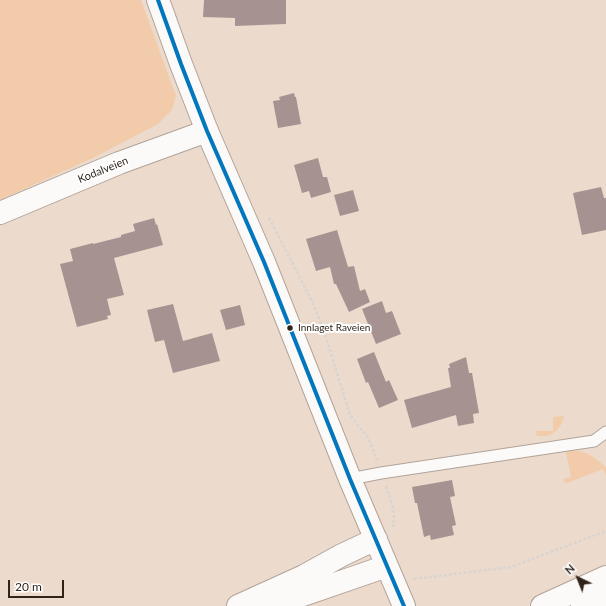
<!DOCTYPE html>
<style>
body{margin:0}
#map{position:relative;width:606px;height:606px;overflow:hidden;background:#ecdbcd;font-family:Lato,sans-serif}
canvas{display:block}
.north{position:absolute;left:558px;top:558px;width:40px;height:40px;-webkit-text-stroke:3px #fff;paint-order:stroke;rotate:317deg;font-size:11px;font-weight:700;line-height:16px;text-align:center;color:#30241a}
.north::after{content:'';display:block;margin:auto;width:14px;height:18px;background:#30241a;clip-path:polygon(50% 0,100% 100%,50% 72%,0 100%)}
.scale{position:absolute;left:8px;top:580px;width:56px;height:18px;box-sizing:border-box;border:2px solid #30241a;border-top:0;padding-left:5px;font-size:12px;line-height:14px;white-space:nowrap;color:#30241a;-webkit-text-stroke:3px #fff;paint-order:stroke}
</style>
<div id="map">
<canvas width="606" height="606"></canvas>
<div class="north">N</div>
<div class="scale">20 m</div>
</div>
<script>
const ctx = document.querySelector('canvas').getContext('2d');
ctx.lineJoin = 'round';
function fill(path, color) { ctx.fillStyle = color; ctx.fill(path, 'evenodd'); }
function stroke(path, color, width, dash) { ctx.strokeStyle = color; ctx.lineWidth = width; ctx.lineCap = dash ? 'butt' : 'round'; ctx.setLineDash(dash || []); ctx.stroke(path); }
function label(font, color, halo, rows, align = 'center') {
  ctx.font = font + ' Lato,sans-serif'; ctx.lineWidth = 4; ctx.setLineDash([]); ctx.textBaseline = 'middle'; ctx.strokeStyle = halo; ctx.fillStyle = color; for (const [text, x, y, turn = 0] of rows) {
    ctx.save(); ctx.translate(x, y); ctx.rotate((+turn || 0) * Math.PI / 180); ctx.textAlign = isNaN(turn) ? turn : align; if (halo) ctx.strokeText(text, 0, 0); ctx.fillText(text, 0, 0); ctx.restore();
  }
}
fill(new Path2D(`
 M0 0H141L176 96 172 110 158 124 95 157 0 200Z
 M564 416C561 430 552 438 537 436L536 431H553V417Z
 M568 451C588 450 591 455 606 467V476L603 469 567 483 564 482 563 479 571 477 566 453Z`), '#f1cbaa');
fill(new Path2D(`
 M204 0H286V24L235 26V18L203 17Z
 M294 93 295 97H296L301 124 278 128 273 101 280 100 279 97Z
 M318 158 323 177H327L331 192 311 198 309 191 302 193 294 165Z
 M601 187 604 198H606V230L582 235 573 193Z
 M353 190 359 211 340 216 334 195Z
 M154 218 156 225 157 224 163 245 114 258 124 295 107 299 111 315 107 316 108 319 77 327 60 264 73 261 70 249 93 243V244L121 237V235L135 231 133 224Z
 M337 230 348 267 354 266 360 291 365 289 370 302 349 312 336 284H334L330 267 316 271 306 239Z
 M382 301 386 313 392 311 401 334 376 344 362 309Z
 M173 304 183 341 212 333 220 361 173 373 164 340 155 342 147 310Z
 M240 305 245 325 226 330 220 310Z
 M374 352 386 382 389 380 398 400 379 408 368 382 366 383 357 359Z
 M466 357 469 373H472L479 413 473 414 474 423 458 426 456 415 412 428 404 400 451 387 448 368H450L449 364Z
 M452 480 455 496 450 497 456 525 452 526 454 535 431 540 430 535 424 537 417 503H415L412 487Z`), '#a79292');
const lane = new Path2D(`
 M350 479 381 473 594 441 606 432`);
const street = new Path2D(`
 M0 213 119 163 207 131`);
const primary = new Path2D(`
 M158 0 181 64 207 131 264 262 350 479 404 606
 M238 606 304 576 342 555 376 539
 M271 606 387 566
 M542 606 606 577
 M582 606 606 596`);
stroke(lane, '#b1a399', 13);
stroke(street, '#b1a399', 24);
stroke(primary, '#b1a399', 24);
stroke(new Path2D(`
 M269 218 312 301 324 331 350 415 360 428 368 437 377 460
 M386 486C391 502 396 510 393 527
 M414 579 511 567 606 531`), '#d9d4d0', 2.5, [3, 2]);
stroke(lane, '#fcfaf8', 11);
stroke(street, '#fcfaf8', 22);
stroke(primary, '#fcfaf8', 22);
stroke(new Path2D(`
 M158 0 181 64 207 131 264 262 350 479 404 606`), '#0277bd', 4);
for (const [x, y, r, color] of [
 [290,328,3.5,"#30241a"]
]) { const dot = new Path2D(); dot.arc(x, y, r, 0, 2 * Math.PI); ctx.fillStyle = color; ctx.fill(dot); stroke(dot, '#fff', 1.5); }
label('10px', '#30241a', '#fff', [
 ["Innlaget Raveien",298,328]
], 'left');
label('11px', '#30241a', '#fff', [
 ["Kodalveien",103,170,-22]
]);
</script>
